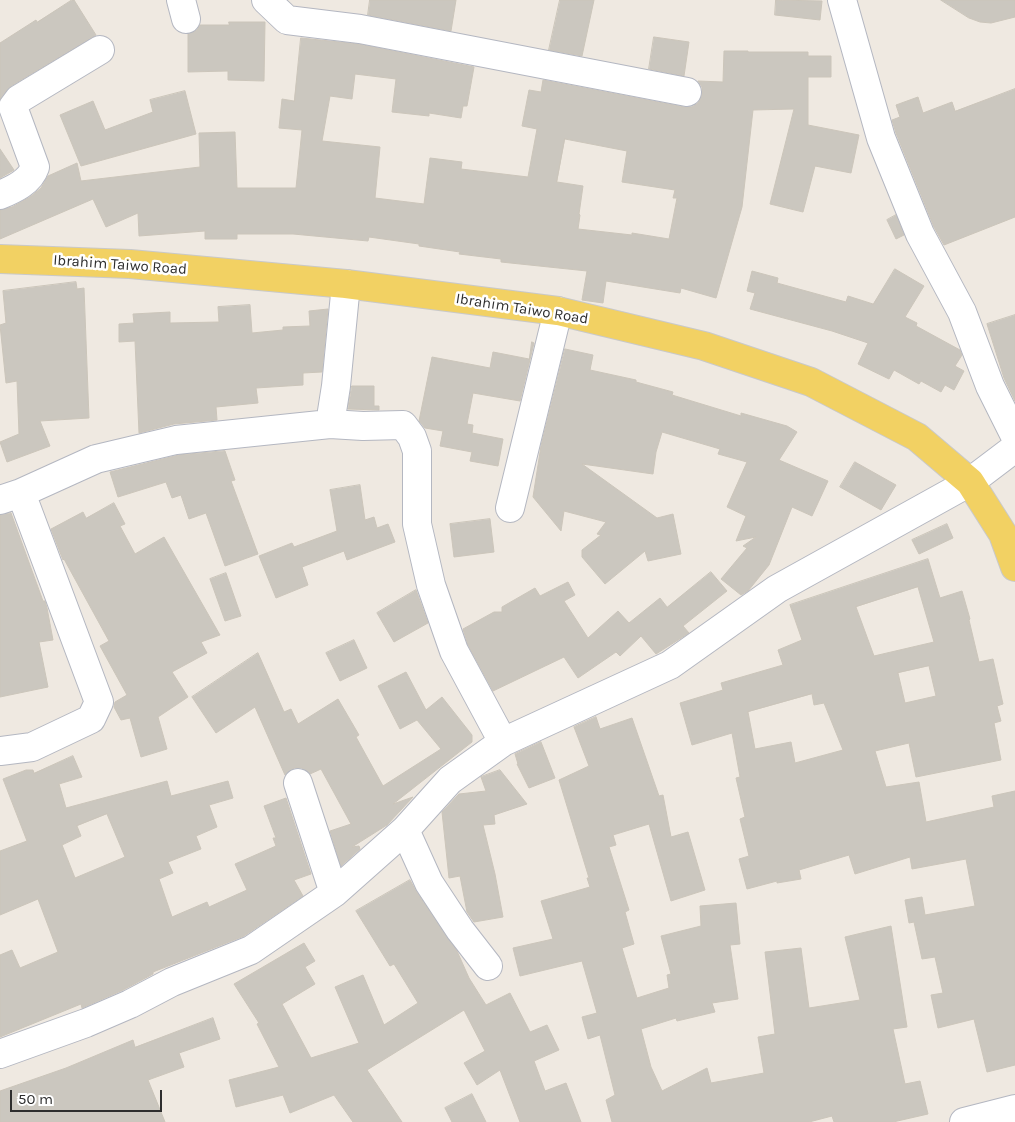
<!DOCTYPE html>
<style>
body{margin:0}
#map{position:relative;width:1015px;height:1122px;overflow:hidden;background:#efe9e1;font-family:Karla,sans-serif}
canvas{display:block}
.scale{position:absolute;left:10px;top:1090px;width:152px;height:22px;box-sizing:border-box;border:2px solid #2e2e2e;border-top:0;padding-left:6px;font-size:15px;line-height:18px;white-space:nowrap;color:#2e2e2e;-webkit-text-stroke:4px #fff;paint-order:stroke}
</style>
<div id="map">
<canvas width="1015" height="1122"></canvas>
<div class="scale">50 m</div>
</div>
<script>
const ctx = document.querySelector('canvas').getContext('2d');
ctx.lineJoin = 'round';
function fill(path, color) { ctx.fillStyle = color; ctx.fill(path, 'evenodd'); }
function stroke(path, color, width, dash) { ctx.strokeStyle = color; ctx.lineWidth = width; ctx.lineCap = dash ? 'butt' : 'round'; ctx.setLineDash(dash || []); ctx.stroke(path); }
function label(font, color, halo, rows, align = 'center') {
  ctx.font = font + ' Karla,sans-serif'; ctx.lineWidth = 5; ctx.setLineDash([]); ctx.textBaseline = 'middle'; ctx.strokeStyle = halo; ctx.fillStyle = color; for (const [text, x, y, turn = 0] of rows) {
    ctx.save(); ctx.translate(x, y); ctx.rotate((+turn || 0) * Math.PI / 180); ctx.textAlign = isNaN(turn) ? turn : align; if (halo) ctx.strokeText(text, 0, 0); ctx.fillText(text, 0, 0); ctx.restore();
  }
}
const building = new Path2D(`
 M72 0H74L96 35 11 86 0 99V43L36 20 37 22Z
 M370 0H456L451 31 368 15Z
 M560 0H594L582 56 549 50Z
 M776 0 822 1 820 20 775 15Z
 M941 0H1015V17L991 23 980 22 969 18Z
 M229 22H265L264 81 228 80V71L188 72V34L197 30 200 25H229Z
 M654 37 689 42 684 76 649 69Z
 M301 38 358 44 474 67 467 106H463L461 118 429 113V116L392 112 396 79 355 74 352 99 330 96 322 141 380 147 375 198 424 204 430 158 462 162 461 169 528 177 537 129 522 126 529 90 541 92 543 80 684 107H692L698 103 702 95V87L698 81 723 82 724 51H748V52H808V56H831V77H808V125L859 135 851 173 815 166 803 212 770 204 794 109 753 110 742 207 716 298 681 288 680 293 606 281 603 303 582 300 587 271 501 262V259L459 254 460 252 419 246V244L369 237 368 241 293 234H237V239H205V231L139 236 138 213 106 227 93 199 0 239V210L12 207 30 197 41 188 48 176 77 163 81 181 200 167 199 133 235 132 237 188H296L302 130 279 128 282 99 294 101ZM565 139 627 151 622 182 675 190 673 198H677L669 239 632 233V235L578 229 580 215 579 214 583 186 557 182Z
 M1015 89V217L944 245 934 227 896 133 892 120 900 117 896 105 918 97 923 113 952 102 955 111Z
 M185 91 196 134 81 166 60 115 93 101 105 130 153 112 150 100Z
 M0 149 14 170 0 178Z
 M896 215 904 235 896 239 887 220Z
 M895 269 924 286 905 317 917 323 916 326 960 350 962 355 955 366 964 371 954 390 945 385 941 392 921 381 919 384 894 370 889 379 858 364 868 343 832 331 750 309 755 293 747 291 752 271 778 278 777 283 846 302 848 296 873 304Z
 M76 282 77 289 84 288 89 418 40 421 50 446 7 462 0 442 19 434 17 381 6 383 0 325 6 323 3 291Z
 M250 305 252 333 283 330V327L310 326 309 311 328 309 322 372 303 373V385L256 388 258 403 216 407 217 420 174 424 139 433 135 341 119 342V324L134 323 133 314 170 312V323L219 322 218 307Z
 M1015 315V401L1004 378 987 324Z
 M532 342 534 343 520 401 473 393 467 424 473 425 472 433 503 439 498 466 470 461 472 452 440 446 443 431 425 428 419 421 432 357 490 368 493 352 529 359Z
 M565 349 593 355 590 370 636 380V382L673 392 672 395 741 416V413L787 426 797 432 779 460 828 481 812 516 792 507 769 565 748 591 741 595 721 579 747 548 743 546 756 537 736 541 746 516 727 507 747 462 718 454 720 449 662 432 656 452 653 474 582 464 657 518 673 514 681 554 648 561 645 551 605 584 582 557V550L601 535 597 534 606 522 564 511 561 531 533 497 541 446Z
 M352 386H374V406H379V410L348 409Z
 M225 451 235 480 231 481 258 554 225 566 206 513 189 519 181 495 172 498 166 482 118 497 110 472 179 455Z
 M855 462 896 485 881 510 840 487Z
 M360 485 365 520 374 517 377 528 388 524 395 542 347 560 344 551 302 567 308 585 276 598 259 556 292 543 294 547 337 531 330 490Z
 M114 503 125 524 120 526 135 554 164 537 220 635 201 642 207 653 172 672 188 697 158 717 167 749 141 757 130 718 121 720 114 707 115 702 127 695 100 646 109 641 64 559 63 560 51 529 83 512 86 518Z
 M11 513 43 601H45L47 608 53 640 39 642 48 687 0 697V515Z
 M490 519 494 552 454 557 450 524Z
 M947 524 953 538 919 554 912 540Z
 M928 559 940 598 962 591 970 619 969 620 979 662 993 659 1003 704 997 706 1001 721 994 723 1001 760 916 777 909 743 875 751 886 787 919 782 926 822 994 807 992 796 1015 791V1065L987 1072 974 1019 938 1028 931 995 943 993 935 957 922 959 914 922 909 923 905 900 922 897 925 915 975 906 966 859 912 869 910 857 855 874 849 855 799 870 801 879 777 883V881L747 889 739 859 749 856 740 819 745 817 736 778 740 777 732 733 692 745 680 703 723 690 721 683 783 665 778 650 802 640 790 605ZM918 587 934 642 874 656 856 607ZM929 666 936 696 905 703 898 673ZM812 694 814 705 824 703 843 750 795 763 791 742 755 749 748 712Z
 M711 572 727 591 683 626 689 633 656 654 641 636 620 656 616 652 578 678 564 657 493 691 468 645 463 629 494 612H502V607L535 588 540 596 568 582 575 595 564 601 588 638 618 611 629 623 660 598 667 607Z
 M226 573 241 616 225 621 210 579Z
 M416 590 428 623 394 642 377 613Z
 M354 640 367 668 340 681 326 653Z
 M258 653 284 712 291 709 298 724 338 699 359 735 356 737 383 786 441 749 417 720 400 729 378 686 406 672 426 710 442 697 472 735V742L393 804 413 797 387 825 352 847 359 846 360 849 341 866 330 831 351 824 321 769 310 774 302 768H294L285 775 255 707 216 733 192 697Z
 M596 717 600 729 632 718 659 796 663 795 671 837 688 832 705 890 671 901 649 824 613 835 616 845 609 847 629 910 625 912 634 944 622 948 637 998 669 988 667 975 671 974 661 936 701 926 700 906 736 903 740 944 730 945 738 999 712 1003 715 1012 677 1021 676 1018 641 1029 651 1067 662 1091 707 1068 711 1083 764 1073 758 1037 775 1034 765 952 801 948 809 1008 860 1000 845 937 891 926 907 1027 893 1029 905 1084 920 1081 928 1114 893 1122H834L832 1116 809 1122H612L606 1100 615 1095 600 1035 588 1039 582 1017 597 1013 582 961 520 976 513 948 553 939 541 901 590 887 587 878H589L559 780 589 766 574 727Z
 M541 742 555 778 529 788 517 764H518L515 754Z
 M73 756 82 777 59 784 66 808 167 781 171 796 228 781 233 798 209 805 217 827 196 836 201 849 168 862 173 873 159 879 172 917 207 902 209 907 247 890 235 864 276 846 273 838H276L264 806 286 798 311 874 294 880 303 896 244 936 153 972V974L123 990 82 1008 81 1004 0 1037V955L12 950 20 968 58 952 38 899 0 915V851L27 841 3 779 26 770H33L34 773ZM107 814 125 857 75 878 62 845 81 836 77 826Z
 M500 770 527 804 494 815 495 824 483 825 495 874 503 917 474 922 467 912 460 876 449 878 442 812 459 794 486 791 481 777Z
 M410 880 416 891 457 951 469 978 486 1005 510 993 530 1032 547 1025 559 1050 534 1061 545 1091 566 1083 581 1122H520L500 1070 477 1085 464 1063 485 1051 464 1010 367 1070 402 1122H353L334 1095 290 1113 283 1095 236 1107 229 1080 279 1067 257 1024 259 1023 234 984 304 943 315 961 305 967 315 984 282 1004 311 1058 359 1043 335 987 363 975 384 1025 418 1003 394 964 390 966 356 911Z
 M213 1018 220 1039 179 1053 184 1067 148 1080 165 1122H0V1091L66 1068 133 1040 135 1047Z
 M472 1094 486 1122H452L445 1108Z`);
fill(building, '#cbc7bf');
stroke(building, '#cbc5ba', 1);
const minor = new Path2D(`
 M181 0 186 19
 M266 0 287 20 360 29 687 92
 M842 0 881 138 920 234 962 312 990 386 1015 436
 M0 195C14 189 30 182 35 167L13 107 19 99 100 50
 M330 424 363 426 403 425 412 437 417 451V524L431 585 454 651 503 742
 M0 500 21 493 96 459 176 440 330 424 336 386 346 284
 M510 508 558 311
 M0 751 32 747 91 719 99 702 21 493
 M298 783 334 893
 M405 830 429 883 460 930 488 966
 M0 1054 86 1023 130 1004 172 982 251 950 334 893 405 830 450 780 503 742 670 665 777 589 970 482 1015 448
 M964 1122 1015 1109`);
const major = new Path2D(`
 M0 259 130 264 346 284 558 311 704 346 811 382 917 437 970 482 1003 534 1015 567`);
stroke(minor, '#b4b7c1', 30);
stroke(major, '#c9c9c9', 30);
stroke(minor, '#fff', 28);
stroke(major, '#f2d163', 28);
label('15px', '#2e2e2e', '#fff', [
 ["Ibrahim Taiwo Road",120,265,4],
 ["Ibrahim Taiwo Road",522,309,9]
]);
</script>
